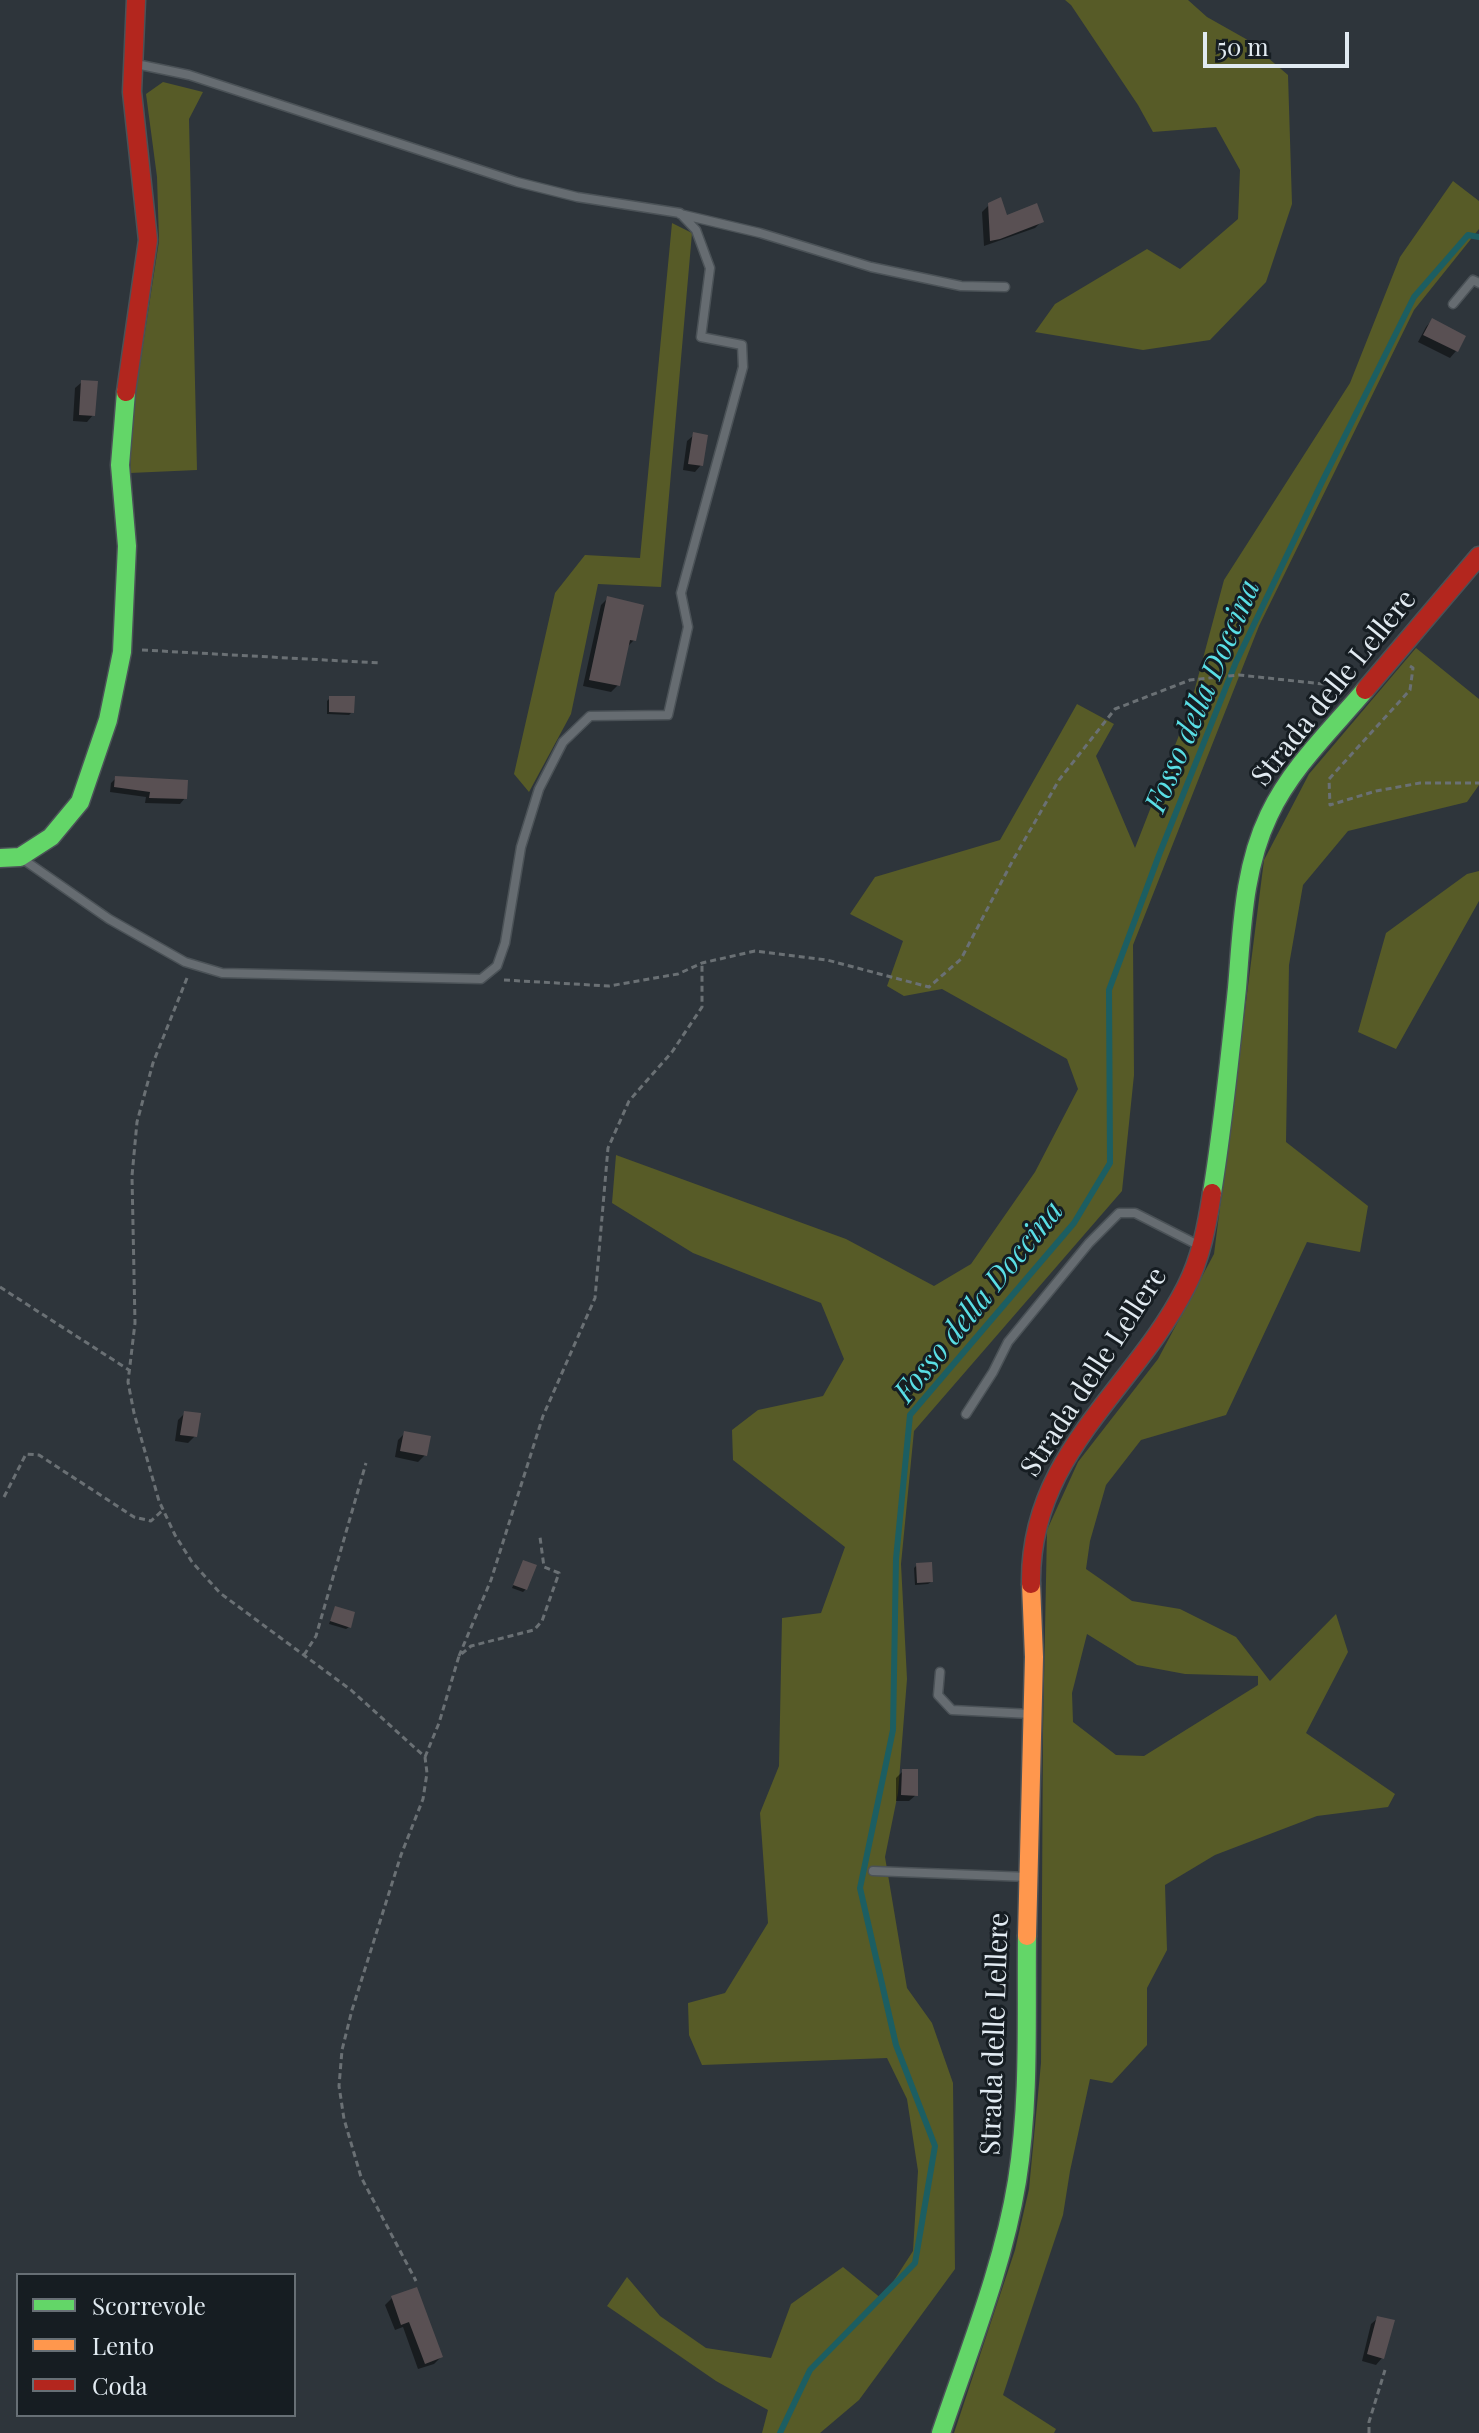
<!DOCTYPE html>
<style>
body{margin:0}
#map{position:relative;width:1479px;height:2433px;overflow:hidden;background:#2e353b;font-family:"Playfair Display",serif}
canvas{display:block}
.legend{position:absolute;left:16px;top:2273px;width:280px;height:144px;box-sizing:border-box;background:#161d22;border:2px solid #676f75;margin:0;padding:10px 14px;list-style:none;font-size:24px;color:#e1eaf1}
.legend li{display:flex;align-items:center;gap:16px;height:40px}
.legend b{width:40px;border:2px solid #676f75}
.scale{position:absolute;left:1203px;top:32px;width:146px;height:36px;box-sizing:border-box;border:4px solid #e1eaf1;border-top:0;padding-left:10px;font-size:24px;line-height:28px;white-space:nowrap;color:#e1eaf1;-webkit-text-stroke:6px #161d22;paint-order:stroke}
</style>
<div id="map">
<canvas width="1479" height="2433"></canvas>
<ul class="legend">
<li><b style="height:10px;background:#63d668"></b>Scorrevole</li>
<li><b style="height:10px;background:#ff974d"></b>Lento</li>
<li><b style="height:10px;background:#b3261e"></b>Coda</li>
</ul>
<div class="scale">50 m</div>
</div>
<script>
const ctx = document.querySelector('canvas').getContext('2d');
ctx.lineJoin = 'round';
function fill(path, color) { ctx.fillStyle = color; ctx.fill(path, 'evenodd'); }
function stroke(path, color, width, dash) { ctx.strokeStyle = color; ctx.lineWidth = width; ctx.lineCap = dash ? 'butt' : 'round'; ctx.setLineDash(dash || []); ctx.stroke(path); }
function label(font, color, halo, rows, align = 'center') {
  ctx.font = font + ' "Playfair Display",serif'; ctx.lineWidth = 6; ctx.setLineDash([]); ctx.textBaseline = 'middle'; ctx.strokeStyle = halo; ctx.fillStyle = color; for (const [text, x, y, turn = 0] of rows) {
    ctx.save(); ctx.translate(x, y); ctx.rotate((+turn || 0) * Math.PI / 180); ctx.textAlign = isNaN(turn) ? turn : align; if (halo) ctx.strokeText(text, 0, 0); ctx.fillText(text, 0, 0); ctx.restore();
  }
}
fill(new Path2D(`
 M1065 0H1188L1207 17 1246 39 1288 75 1292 204 1266 282 1210 340 1143 350 1035 332 1055 304 1147 249 1180 269 1238 219 1240 170 1216 127 1153 132 1138 105 1071 5Z
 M163 82 203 92 189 119 197 470 130 473 133 409 159 241 157 177 146 94Z
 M1453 181 1479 201V229L1414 310 1259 626 1133 945 1134 1075 1122 1191 914 1431 901 1564 907 1679 898 1793 885 1857 907 1988 932 2023 953 2083 955 2269 859 2400 820 2433H762L768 2410 716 2381 607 2306 627 2277 660 2316 706 2348 771 2358 791 2304 843 2267 882 2299 913 2251 918 2171 907 2099 887 2058 702 2065 689 2035 688 2003 725 1993 768 1923 760 1813 779 1766 782 1618 821 1613 845 1547 733 1460 732 1430 758 1410 823 1396 844 1359 821 1303 693 1253 612 1203 616 1155 846 1239 934 1286 971 1264 1035 1172 1078 1089 1067 1059 942 989 904 996 887 986 903 941 850 914 875 877 1000 840 1077 704 1114 724 1096 756 1135 848 1190 707 1224 580 1350 383 1400 257Z
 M672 223 692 233 661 587 598 584 571 714 529 792 514 774 555 593 585 555 640 558Z
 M1416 648 1479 699V785L1467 802 1348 831 1303 885 1289 965 1286 1142 1368 1206 1360 1252 1307 1242 1226 1415 1141 1440 1106 1485 1090 1541 1086 1569 1132 1601 1180 1609 1236 1637 1270 1681 1336 1614 1348 1652 1306 1733 1395 1794 1388 1807 1317 1816 1215 1855 1165 1885 1167 1950 1147 1988V2045L1112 2083 1090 2079 1070 2171 1063 2215 1003 2395 1056 2429 1054 2433H954L1015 2250 1029 2189 1041 2063 1043 1730 1047 1530 1078 1462 1158 1359 1214 1254 1264 860 1309 774ZM1087 1634 1137 1665 1185 1674 1258 1676V1685L1144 1756 1116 1755 1073 1722 1072 1693Z
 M1479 871V901L1396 1049 1358 1032 1386 933 1467 874Z`), '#575b27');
fill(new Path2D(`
 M989 205 1006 218 1042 221 1035 228 984 246 982 212Z
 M1432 320 1464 337 1456 351 1450 358 1418 342 1426 327Z
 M82 382 93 415 87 422 73 421 75 388Z
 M694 435 701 465 695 472 683 470 687 441Z
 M608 598 634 640 627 647 618 685 611 692 583 686 601 605Z
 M330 698 352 712 349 715 327 714V701Z
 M116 778 185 798 180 804 145 803 146 797 110 792 111 783Z
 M185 1413 195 1436 188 1443 175 1441 178 1420Z
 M404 1434 425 1455 418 1462 395 1457 398 1440Z
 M524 1562 526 1589 523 1592 512 1588Z
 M917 1565 931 1582 928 1584 915 1585 914 1568Z
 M335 1608 349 1627 346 1629 329 1624Z
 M903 1771 916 1795 909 1801H896V1778Z
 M392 2298 441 2357 434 2364 418 2369 403 2327 395 2330 385 2305Z
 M1378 2318 1382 2358 1376 2365 1362 2361 1371 2324Z`), '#0007');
stroke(new Path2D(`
 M780 2433 810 2370 915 2263 935 2146 896 2045 860 1888 893 1730 896 1559 910 1415 1074 1223 1110 1163 1109 990 1159 855 1236 662 1322 482 1414 297 1468 235 1479 237`), '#1c5e62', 6);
fill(new Path2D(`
 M1001 197 1007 215 1037 203 1044 222 1000 239 990 241 988 203Z
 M1432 318 1466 336 1458 352 1423 335Z
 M81 380 98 381 95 416 79 415Z
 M693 432 708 435 703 466 688 464Z
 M607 596 644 605 636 641 630 640 620 686 589 680Z
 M329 696H355L354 713 329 712Z
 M115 776 188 780 187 799 149 798 150 792 114 787Z
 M184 1411 201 1413 197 1437 180 1435Z
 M404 1431 431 1436 427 1456 400 1451Z
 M523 1560 537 1565 527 1590 513 1585Z
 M932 1562 933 1582 917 1583 916 1563Z
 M335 1606 355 1612 351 1628 330 1621Z
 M902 1769H918V1796L901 1795Z
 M417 2287 443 2357 425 2364 409 2322 401 2325 391 2296Z
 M1377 2316 1395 2320 1384 2359 1367 2354Z`), '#595053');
const lane = new Path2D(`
 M680 214 760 233 871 267 961 286 1005 287
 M1453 304 1473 280 1479 283
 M24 860 109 919 185 962 222 973 481 979 497 966 505 943 521 847 539 789 563 742 590 716 668 715 688 627 681 593 743 367 742 345 701 337 710 268 696 230 680 213 577 197 517 182 189 75 136 64
 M966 1414 993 1372 1008 1342 1089 1243 1119 1213H1135L1200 1246
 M940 1672 938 1695 952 1710 1031 1714
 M873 1871 1028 1877`);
const fast = new Path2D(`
 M0 858 20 857 51 837 80 802 108 720 122 652 127 546 120 465 126 392
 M1212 1193C1223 1125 1230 1057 1237 988 1242 930 1243 869 1269 815 1291 768 1331 730 1365 690
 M941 2433C969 2350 1003 2267 1017 2181 1030 2099 1026 2018 1027 1936`);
const slow = new Path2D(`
 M1027 1936 1034 1657 1031 1584`);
const jam = new Path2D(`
 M126 392 148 240 132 92 136 0
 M1365 690 1479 556
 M1031 1584C1029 1454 1133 1391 1186 1287 1201 1258 1207 1225 1212 1193`);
stroke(lane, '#4b5257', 11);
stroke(fast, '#4b5257', 21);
stroke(slow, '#4b5257', 21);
stroke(jam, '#4b5257', 21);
stroke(new Path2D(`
 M142 650 380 663
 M1410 666 1413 668 1410 690 1329 779 1330 805 1376 791 1420 783H1479
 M187 978 153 1063 137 1122 132 1176 135 1323 128 1382 134 1413 159 1501 175 1535 192 1562 220 1593 351 1690 425 1757 427 1773 423 1799 401 1855 352 2010 342 2050 339 2086 344 2119 361 2177 416 2281
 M504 980 609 986 678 974 702 963 755 951 827 960 929 987 961 959 1013 860 1059 780 1115 709 1190 680 1239 675 1342 686
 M0 1287 129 1370
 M4 1497 26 1454 39 1455 134 1517 151 1521 163 1510
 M304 1655 316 1636 366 1463
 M459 1656 491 1580 543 1416 595 1298 608 1148 629 1101 672 1052 702 1007V963
 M425 1757 439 1723 459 1656 471 1646 534 1630 542 1621 559 1573 544 1567 540 1537
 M1369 2433V2422L1385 2370`), '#6a7074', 3, [6, 4]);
stroke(lane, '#666c71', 8);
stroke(fast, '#63d668', 18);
stroke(slow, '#ff974d', 18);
stroke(jam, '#b3261e', 18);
label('28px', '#e1eaf1', '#161d22', [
 ["Strada delle Lellere",1334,688,-51],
 ["Strada delle Lellere",1094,1372,-57],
 ["Strada delle Lellere",995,2034,-88]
]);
label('italic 30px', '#59dee5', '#161d22', [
 ["Fosso della Doccina",1203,696,-67],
 ["Fosso della Doccina",979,1302,-51]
]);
</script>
